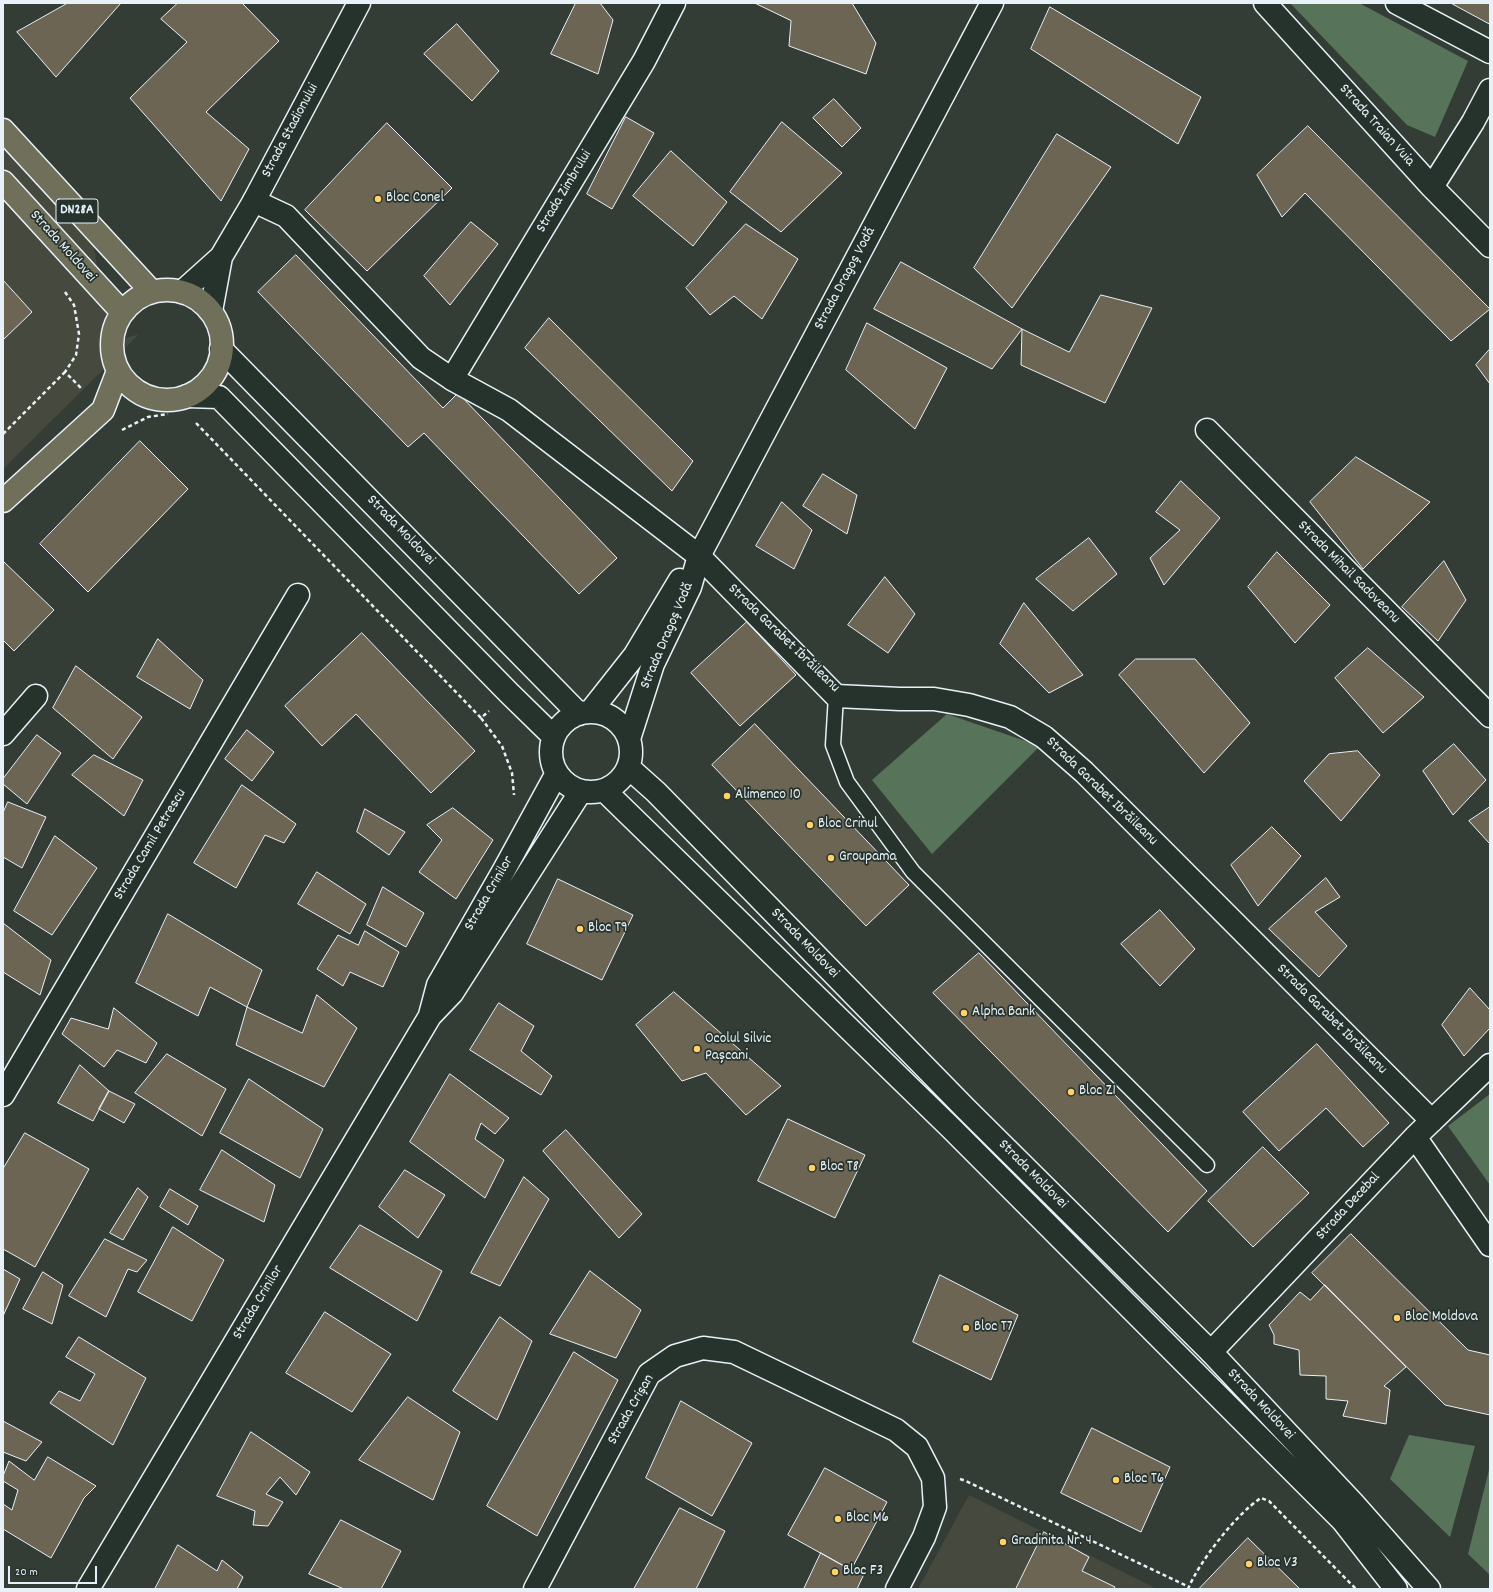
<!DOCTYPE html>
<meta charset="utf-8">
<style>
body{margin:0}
#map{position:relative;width:1493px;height:1592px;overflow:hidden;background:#343d35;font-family:Dekko,sans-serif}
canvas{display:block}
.frame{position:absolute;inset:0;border:4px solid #e8f1f8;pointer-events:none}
.scale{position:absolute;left:8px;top:1566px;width:89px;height:18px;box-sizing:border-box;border:2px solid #e8f1f8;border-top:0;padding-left:5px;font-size:12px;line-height:14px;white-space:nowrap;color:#e8f1f8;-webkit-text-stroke:3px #26332d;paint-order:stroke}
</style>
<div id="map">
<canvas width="1493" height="1592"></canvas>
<div class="frame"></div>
<div class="scale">20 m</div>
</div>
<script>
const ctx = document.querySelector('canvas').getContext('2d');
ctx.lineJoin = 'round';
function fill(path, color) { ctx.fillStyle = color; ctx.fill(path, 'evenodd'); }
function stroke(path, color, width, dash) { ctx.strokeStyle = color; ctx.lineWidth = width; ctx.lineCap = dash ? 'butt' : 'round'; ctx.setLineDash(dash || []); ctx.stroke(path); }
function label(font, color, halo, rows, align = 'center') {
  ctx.font = font + ' Dekko,sans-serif'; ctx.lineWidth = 3.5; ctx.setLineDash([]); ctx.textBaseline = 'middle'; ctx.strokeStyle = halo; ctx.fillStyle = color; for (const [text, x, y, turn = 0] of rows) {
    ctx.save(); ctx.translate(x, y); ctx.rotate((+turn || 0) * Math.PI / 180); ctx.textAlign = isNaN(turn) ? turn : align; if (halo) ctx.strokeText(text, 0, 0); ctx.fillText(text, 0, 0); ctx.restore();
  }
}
fill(new Path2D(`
 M3 146 92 237 111 343 139 334 3 469Z
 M969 1495 1157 1589H918Z`), '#45493e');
fill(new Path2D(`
 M1290 3H1359L1468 61 1435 137 1407 125Z
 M947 714 1040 746 932 854 872 780Z
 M1490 1094V1185L1448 1126Z
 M1409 1435 1475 1446 1450 1537 1390 1479Z
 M1490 1466V1575L1468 1554Z`), '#57745b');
const building = new Path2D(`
 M68 3H121L56 77 17 32Z
 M178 3H242L279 41 206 112 249 149 221 201 130 98 187 42 161 19Z
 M576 3H600L613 20 598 74 551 54Z
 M755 3H852L876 43 866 74 789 46 791 21Z
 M1451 3H1490V24Z
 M1050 7 1201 97 1178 144 1031 49Z
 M457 24 499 71 472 101 424 54Z
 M834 99 861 128 842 147 813 118Z
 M626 117 654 133 612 209 587 194Z
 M782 122 842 173 781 232 730 192Z
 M387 123 452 188 367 271 305 210Z
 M1308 126 1490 309 1451 341 1305 193 1282 217 1257 175Z
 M1057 134 1111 167 1012 308 974 268Z
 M671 151 727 202 693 246 633 196Z
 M471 222 498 244 450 305 424 276Z
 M746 224 798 259 762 319 734 296 710 315 686 288Z
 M296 255 443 408 458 393 617 558 579 594 424 433 408 447 258 292Z
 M901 262 1022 329 992 369 874 309Z
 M3 280 32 312 3 340Z
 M1101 295 1152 308 1105 403 1021 365 1022 329 1069 352Z
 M549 318 693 461 672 491 525 348Z
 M867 323 947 368 915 429 846 370Z
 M1490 349V384L1476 365Z
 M140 441 188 489 88 592 40 544Z
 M1356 457 1430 502 1363 569 1310 502Z
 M823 474 857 495 847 534 803 506Z
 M1181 481 1220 518 1164 585 1150 558 1180 530 1156 512Z
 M782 502 812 530 794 569 756 546Z
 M1089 538 1117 574 1073 611 1036 579Z
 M1277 552 1330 605 1295 643 1248 587Z
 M3 561 54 610 14 651 3 640Z
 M1444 561 1466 600 1438 641 1402 607Z
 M885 577 915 614 888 653 848 625Z
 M1024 603 1083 675 1049 693 1000 644Z
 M747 622 796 675 740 726 691 673Z
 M362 633 475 751 431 793 356 714 322 746 285 706Z
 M158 639 203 680 190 709 137 677Z
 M1368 648 1424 697 1383 733 1335 678Z
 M1136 659H1195L1250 723 1204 773 1119 675Z
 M76 666 142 717 113 759 53 708Z
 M755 724 909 885 866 926 712 765Z
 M247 730 274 752 252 781 225 759Z
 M37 735 61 753 27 804 3 784V779Z
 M1454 744 1486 780 1453 815 1423 771Z
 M1358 751 1380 775 1341 821 1304 781 1329 754Z
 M94 755 143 780 124 816 72 775Z
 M242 785 296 824 284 843 265 835 236 888 194 863Z
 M8 802 46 817 22 868 3 857V813Z
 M1490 807V844L1469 821Z
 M453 808 493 840 456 899 419 872 442 840 427 825Z
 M365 809 405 832 389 855 357 832Z
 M1272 827 1301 856 1258 906 1231 865Z
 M55 836 97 868 52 935 14 911Z
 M317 872 366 904 350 934 298 904Z
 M1326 878 1340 897 1315 912 1347 946 1319 977 1269 929Z
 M558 879 633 915 602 980 527 944Z
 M383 887 424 913 406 947 367 925Z
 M1160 910 1195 949 1160 986 1121 944Z
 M168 914 262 970 247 1007 210 987 198 1016 136 983Z
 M3 923 51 960 40 995 3 972Z
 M365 931 399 952 383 987 350 972 343 986 317 969 338 935 358 945Z
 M979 953 1207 1191 1168 1232 933 993Z
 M1470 988 1490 1010V1028L1464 1056 1442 1025Z
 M674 992 781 1086 746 1115 706 1073 682 1081 636 1025Z
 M317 995 357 1028 324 1087 236 1045 247 1007 302 1033Z
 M499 1003 534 1026 521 1051 552 1076 541 1095 470 1050Z
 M114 1008 157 1043 146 1063 117 1050 104 1067 62 1034 71 1018 108 1029Z
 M1317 1044 1389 1123 1363 1147 1326 1108 1279 1151 1243 1112Z
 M167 1054 226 1089 202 1136 135 1093Z
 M80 1065 109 1091 93 1121 58 1103Z
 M450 1074 509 1118 495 1134 481 1123 475 1139 504 1160 485 1198 410 1142Z
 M249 1079 323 1129 300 1178 220 1133Z
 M109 1091 135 1104 124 1123 99 1109Z
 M788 1119 865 1155 835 1218 758 1181Z
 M566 1130 642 1214 619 1238 543 1151Z
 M25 1133 89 1169 35 1267 3 1249V1169Z
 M1263 1147 1309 1193 1253 1247 1208 1201Z
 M222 1150 275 1185 264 1222 200 1190Z
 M405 1170 445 1195 418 1238 379 1207Z
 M524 1177 549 1199 500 1286 471 1273Z
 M138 1188 148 1197 123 1240 110 1233Z
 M170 1189 198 1206 188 1225 160 1207Z
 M360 1225 442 1271 417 1321 330 1268Z
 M173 1227 224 1260 192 1321 138 1292Z
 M1351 1234 1468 1350 1490 1355V1415L1445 1405 1312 1273Z
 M105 1239 147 1260 137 1272 128 1269 106 1317 69 1296Z
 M3 1269 20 1279 3 1316Z
 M590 1271 641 1310 616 1358 550 1334Z
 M43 1272 63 1285 52 1324 23 1309Z
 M940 1275 1018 1315 991 1380 913 1342Z
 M1325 1285 1406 1367 1384 1386 1390 1390 1386 1424 1343 1416 1348 1401 1326 1399V1376L1300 1375 1299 1350 1274 1344V1335L1269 1325 1300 1292 1310 1300Z
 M325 1312 391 1354 352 1412 286 1373Z
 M500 1317 532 1341 497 1420 453 1391Z
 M79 1337 146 1378 113 1445 50 1403 59 1391 80 1401 95 1374 66 1357Z
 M574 1352 618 1380 537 1536 487 1506Z
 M408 1397 460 1432 433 1500 359 1460Z
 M681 1401 752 1443 712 1516 646 1478Z
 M3 1421 42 1442 26 1461 3 1452Z
 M1092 1428 1170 1467 1141 1532 1061 1493Z
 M251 1432 310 1472 296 1495 280 1477 266 1494 283 1502 268 1526 253 1525 255 1511 217 1496Z
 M48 1457 96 1486 84 1498 51 1558 3 1529V1504L12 1510 18 1490 3 1481V1476L9 1461 34 1480Z
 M825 1468 887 1502 851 1570 788 1535Z
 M680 1508 725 1531 696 1589H634Z
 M341 1520 401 1551 381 1589H344L309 1574Z
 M1044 1532 1089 1557 1082 1571 1115 1587 1114 1589H1016Z
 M1248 1538 1300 1589H1199Z
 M178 1545 217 1571 222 1560 243 1577 237 1589H155Z
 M821 1553 851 1570 864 1574 857 1589H804Z`);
fill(building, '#6c6554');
stroke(building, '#e8f1f8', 1);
const lane = new Path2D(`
 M836 696 833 745 847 782 913 872 1207 1165`);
const street = new Path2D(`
 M1265 3 1432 187 1490 246
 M1397 3 1490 52
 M1432 187 1473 122 1490 90
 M254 201 286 216 421 358 452 379 509 410 699 556 836 696 900 699H934L969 705 1010 717 1044 737 1084 772 1432 1121
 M452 379 644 61 674 3
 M1207 430 1490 716
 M3 734 36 696
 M3 1095 298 595
 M1415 1137 1490 1245
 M1211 1352 1415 1137 1490 1065
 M535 1589 649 1374 675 1356 703 1348 734 1352 896 1430 917 1447 933 1478 935 1507 924 1537 897 1589`);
const secondary = new Path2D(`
 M221 257 254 201 359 3
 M182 292 221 257 211 311
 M221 349 579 714
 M187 396 219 397 509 693 554 737
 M590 712 635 655 680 580
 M551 752a40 40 0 1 1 80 0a40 40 0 1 1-80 0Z
 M629 739 653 664 690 587 699 556 992 3
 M628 767 656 792 965 1108 1211 1352 1353 1503 1429 1589
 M604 790 951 1128 1290 1468 1343 1521 1396 1589
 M430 1015 438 985 504 870 557 773
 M88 1589 430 1016 452 993 581 791`);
const primary = new Path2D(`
 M3 130 152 292
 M3 182 122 312
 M112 345a55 55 0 1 1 110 0a55 55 0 1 1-110 0Z
 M3 501 103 410 118 371`);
stroke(lane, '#e8f1f8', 17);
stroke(street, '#e8f1f8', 25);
stroke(secondary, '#e8f1f8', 25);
stroke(primary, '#e8f1f8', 25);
stroke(new Path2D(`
 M65 292 74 305 79 334 76 355 65 372 82 389
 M196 423 481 718 489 711
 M122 430 148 417 168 414
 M3 434 65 372
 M481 718 502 746 512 773 514 795
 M960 1479 966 1481 1189 1587
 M1188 1589C1199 1562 1236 1514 1261 1498L1269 1501 1356 1589`), '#e8f1f8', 2.5, [4, 3]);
stroke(lane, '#26332d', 14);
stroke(street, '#26332d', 22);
stroke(secondary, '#26332d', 22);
stroke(primary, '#706f59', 22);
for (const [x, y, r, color] of [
 [378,199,4,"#ffd166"],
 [727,796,4,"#ffd166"],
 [810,825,4,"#ffd166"],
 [831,858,4,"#ffd166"],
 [580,929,4,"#ffd166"],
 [964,1013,4,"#ffd166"],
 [697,1049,4,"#ffd166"],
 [1071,1092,4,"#ffd166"],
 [812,1168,4,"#ffd166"],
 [1397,1318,4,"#ffd166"],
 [966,1328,4,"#ffd166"],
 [1116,1480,4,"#ffd166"],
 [838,1519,4,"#ffd166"],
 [1003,1542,4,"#ffd166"],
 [1249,1564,4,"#ffd166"],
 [835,1572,4,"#ffd166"]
]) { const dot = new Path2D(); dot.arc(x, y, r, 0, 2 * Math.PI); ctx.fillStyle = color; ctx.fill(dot); stroke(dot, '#26332d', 1.5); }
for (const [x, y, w] of [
 [77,211,42]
]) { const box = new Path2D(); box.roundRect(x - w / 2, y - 12, w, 24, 3); ctx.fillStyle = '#26332d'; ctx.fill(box); stroke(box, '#e8f1f8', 1); }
label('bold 14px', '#e8f1f8', null, [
 ["DN28A",77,211]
]);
label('15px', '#e8f1f8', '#26332d', [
 ["Strada Traian Vuia",1376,126,48],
 ["Strada Stadionului",291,131,-62],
 ["Strada Zimbrului",565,192,-59],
 ["Strada Moldovei",62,247,48],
 ["Strada Dragoș Vodă",846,279,-62],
 ["Strada Moldovei",400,531,46],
 ["Strada Mihail Sadoveanu",1348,573,45],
 ["Strada Dragoș Vodă",668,636,-67],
 ["Strada Garabet Ibrăileanu",783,639,44],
 ["Strada Garabet Ibrăileanu",1101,792,44],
 ["Strada Camil Petrescu",151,845,-59],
 ["Strada Crinilor",490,894,-60],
 ["Strada Moldovei",804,944,46],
 ["Strada Garabet Ibrăileanu",1331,1020,45],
 ["Strada Moldovei",1032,1175,45],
 ["Strada Decebal",1349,1207,-47],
 ["Strada Crinilor",259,1303,-59],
 ["Strada Moldovei",1260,1405,47],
 ["Strada Crișan",632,1410,-60]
]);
label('15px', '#e8f1f8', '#26332d', [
 ["Bloc Conel",386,199],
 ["Alimenco 10",735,796],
 ["Bloc Crinul",818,825],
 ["Groupama",839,858],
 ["Bloc T9",588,929],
 ["Alpha Bank",972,1013],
 ["Ocolul Silvic",705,1040],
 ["Pașcani",705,1057],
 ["Bloc Z1",1079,1092],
 ["Bloc T8",820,1168],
 ["Bloc Moldova",1405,1318],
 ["Bloc T7",974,1328],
 ["Bloc T6",1124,1480],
 ["Bloc M6",846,1519],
 ["Gradinita Nr. 4",1011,1542],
 ["Bloc V3",1257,1564],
 ["Bloc F3",843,1572]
], 'left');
</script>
